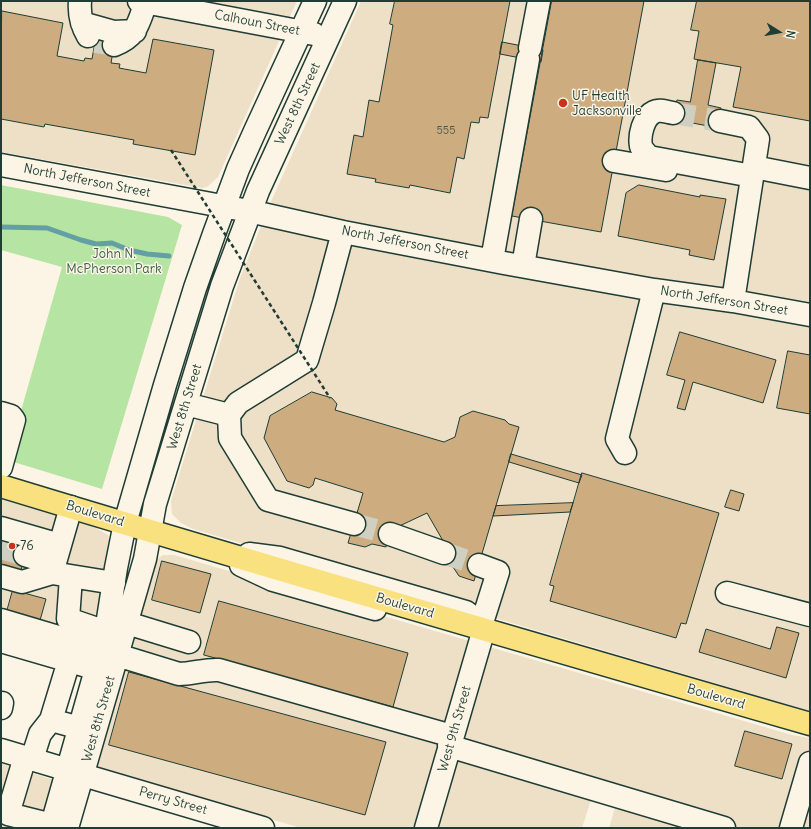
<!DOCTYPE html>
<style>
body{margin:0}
#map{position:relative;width:811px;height:829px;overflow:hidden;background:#fcf5e5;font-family:Delius,sans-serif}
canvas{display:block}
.frame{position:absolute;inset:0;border:2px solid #1f3d34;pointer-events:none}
.north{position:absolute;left:759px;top:12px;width:40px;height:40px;-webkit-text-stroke:3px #fcf5e5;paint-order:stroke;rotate:101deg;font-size:11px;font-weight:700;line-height:16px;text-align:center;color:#1f3d34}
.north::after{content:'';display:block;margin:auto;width:14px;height:18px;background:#1f3d34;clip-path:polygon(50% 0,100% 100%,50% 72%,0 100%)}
</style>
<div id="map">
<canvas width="811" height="829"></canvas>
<div class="frame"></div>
<div class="north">N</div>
</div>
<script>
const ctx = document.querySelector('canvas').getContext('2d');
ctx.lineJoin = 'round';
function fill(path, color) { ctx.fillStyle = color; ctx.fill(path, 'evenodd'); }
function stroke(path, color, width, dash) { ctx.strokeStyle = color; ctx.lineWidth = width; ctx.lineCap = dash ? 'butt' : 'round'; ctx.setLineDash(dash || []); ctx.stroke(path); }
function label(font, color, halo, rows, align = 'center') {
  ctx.font = font + ' Delius,sans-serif'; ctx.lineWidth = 3; ctx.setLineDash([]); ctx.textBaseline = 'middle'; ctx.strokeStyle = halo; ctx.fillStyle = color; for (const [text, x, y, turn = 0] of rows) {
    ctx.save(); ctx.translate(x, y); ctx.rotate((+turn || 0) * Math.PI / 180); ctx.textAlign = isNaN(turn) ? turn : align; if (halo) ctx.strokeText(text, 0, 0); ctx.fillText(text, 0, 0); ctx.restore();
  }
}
fill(new Path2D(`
 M1 1H297L218 177 207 187 202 188 1 152Z
 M361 1H810V711L193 529 181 523 172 514 171 501 240 278 269 206Z
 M1 498 89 524 108 535 111 548 99 636 1 627Z
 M163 555H174L792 735 810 738V828H609L616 804 592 797 582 828H301L93 768 155 560Z
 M1 763 57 781 43 828H1Z`), '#eedfc7');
fill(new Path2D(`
 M1 185 168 217 182 225 102 489 7 460 62 267 1 250Z`), '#b6e4a2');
stroke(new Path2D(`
 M1 227 47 228 81 240 96 244 112 243 129 250 147 254 169 256`), '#639fa4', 5);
const building = new Path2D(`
 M395 1H510L488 118 480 117 479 123 471 122 464 159 457 157 450 193 410 185 409 188 375 182 376 179 347 174 354 135 363 137 369 100 379 102 393 25 390 24Z
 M552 1H644L601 232 512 216Z
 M697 1H810V121L733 107 741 67 694 59 699 31 691 30Z
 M2 11 63 23 57 56 84 61 85 58 92 59 96 36 115 40 111 63 120 64 119 68 146 73 153 39 214 50 195 155 133 144 134 140 45 124 44 127 1 119Z
 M502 42 543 50 541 62 500 54Z
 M698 60 716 63 708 105 721 108 719 128 671 119 677 100 690 102Z
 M639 185 700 197V195L726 199 714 260 689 255 690 250 618 236 626 193Z
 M680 332 776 360 763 403 693 382 685 410 677 408 685 380 667 375Z
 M788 351 810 355V414L777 408Z
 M312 392 332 398 337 404 335 410 444 442 455 437 460 417 473 411 505 420 509 424 519 427 474 581 459 576 453 567 441 563 446 546 427 513 391 530 386 547 372 544 365 547 348 543 363 493 315 478 313 485 309 488 287 481 264 438 270 416Z
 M511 454 582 475 579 483 509 462Z
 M582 473 719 513 686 624 681 623 676 638 550 601 554 586 550 585Z
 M731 490 744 494 739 511 725 507Z
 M573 503 570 512 493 516 496 506Z
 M1 531 30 539 19 577 1 572Z
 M162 561 211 574 200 613 152 600Z
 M13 590 46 599 39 624 6 615Z
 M219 601 408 653 393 707 204 655Z
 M777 627 799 633 786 678 699 652 706 629 770 649Z
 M129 672 386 742 365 815 109 745Z
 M745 731 792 744 782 779 735 766Z`);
fill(building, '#cdac80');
stroke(building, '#1f3d34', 1);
stroke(new Path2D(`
 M95 42 114 45
 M673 113 720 121
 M354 524 390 534
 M1 548 25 555
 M444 553 479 565`), '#d0d0c2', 22, [22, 11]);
const minor = new Path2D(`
 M80 1C79 13 82 26 88 36
 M139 1 314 34
 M82 23 114 32 135 31
 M114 45C137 36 138 24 146 2
 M530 48 539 1
 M673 113C667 112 659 109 654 112 643 117 639 136 641 146 642 150 646 153 649 157L752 176
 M720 121 749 127 758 139 733 301
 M614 161 666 170
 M1 165 249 211 343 232 504 263 654 290 733 301 810 315
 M754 167 810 178
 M492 260 528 59
 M523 266 531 219
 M186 404 229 415 238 403 307 360 324 303 343 232
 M1 413 11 416 14 420 1 467
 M229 415 230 438 268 500 354 524
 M625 453 617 439 654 290
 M71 507 52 573 114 583
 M1 528 60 545
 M390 534 444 553
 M249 554 280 558 466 612 482 624 484 629
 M25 555 54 564
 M241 565 273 580 375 609
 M479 565 498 572 480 629
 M1 576 22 582 52 573
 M71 577 68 619 106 632
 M727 593 810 615
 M1 620 102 650
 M127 623 189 642
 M1 641 97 669
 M117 655 179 674C193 674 205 669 219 670L452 736
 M69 661 51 720 80 728
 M1 703H2L1 708
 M449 746 724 828
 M1 750 68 770
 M25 757 8 814 52 825
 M32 759 40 734 51 720
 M83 775 263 828
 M51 828 105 638 116 568 125 523 165 385 195 288 214 234 238 169 255 131 315 1
 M67 828 145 559 155 504 222 286 258 191 345 1
 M426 828 484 629
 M791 828 810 763`);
const major = new Path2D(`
 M1 486C270 568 540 646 810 724`);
stroke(minor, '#1f3d34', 25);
stroke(major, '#1f3d34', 25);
stroke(minor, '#fcf5e5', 22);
stroke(major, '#fae180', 22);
stroke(new Path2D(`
 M171 150 330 398`), '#1f3d34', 2.5, [4, 3]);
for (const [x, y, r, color] of [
 [563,103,5,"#c8321e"],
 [12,546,4,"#c8321e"]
]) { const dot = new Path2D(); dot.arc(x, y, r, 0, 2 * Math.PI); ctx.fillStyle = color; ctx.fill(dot); stroke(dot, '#fcf5e5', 1.5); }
label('11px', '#4a5947', null, [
 ["555",446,131]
]);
label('13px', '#1f3d34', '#fcf5e5', [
 ["Calhoun Street",257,23,11],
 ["West 8th Street",298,104,-65],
 ["North Jefferson Street",87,181,11],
 ["North Jefferson Street",405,243,11],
 ["North Jefferson Street",724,301,9],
 ["West 8th Street",185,407,-73],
 ["Boulevard",95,514,17],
 ["Boulevard",405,606,16],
 ["Boulevard",716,697,16],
 ["West 8th Street",99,719,-74],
 ["West 9th Street",455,729,-74],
 ["Perry Street",173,801,16]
]);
label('13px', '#1f3d34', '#fcf5e5', [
 ["UF Health",572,96],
 ["Jacksonville",572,111],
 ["76",20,546]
], 'left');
label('13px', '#3d5e4a', '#fcf5e5', [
 ["John N.",114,254],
 ["McPherson Park",114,269]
]);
</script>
